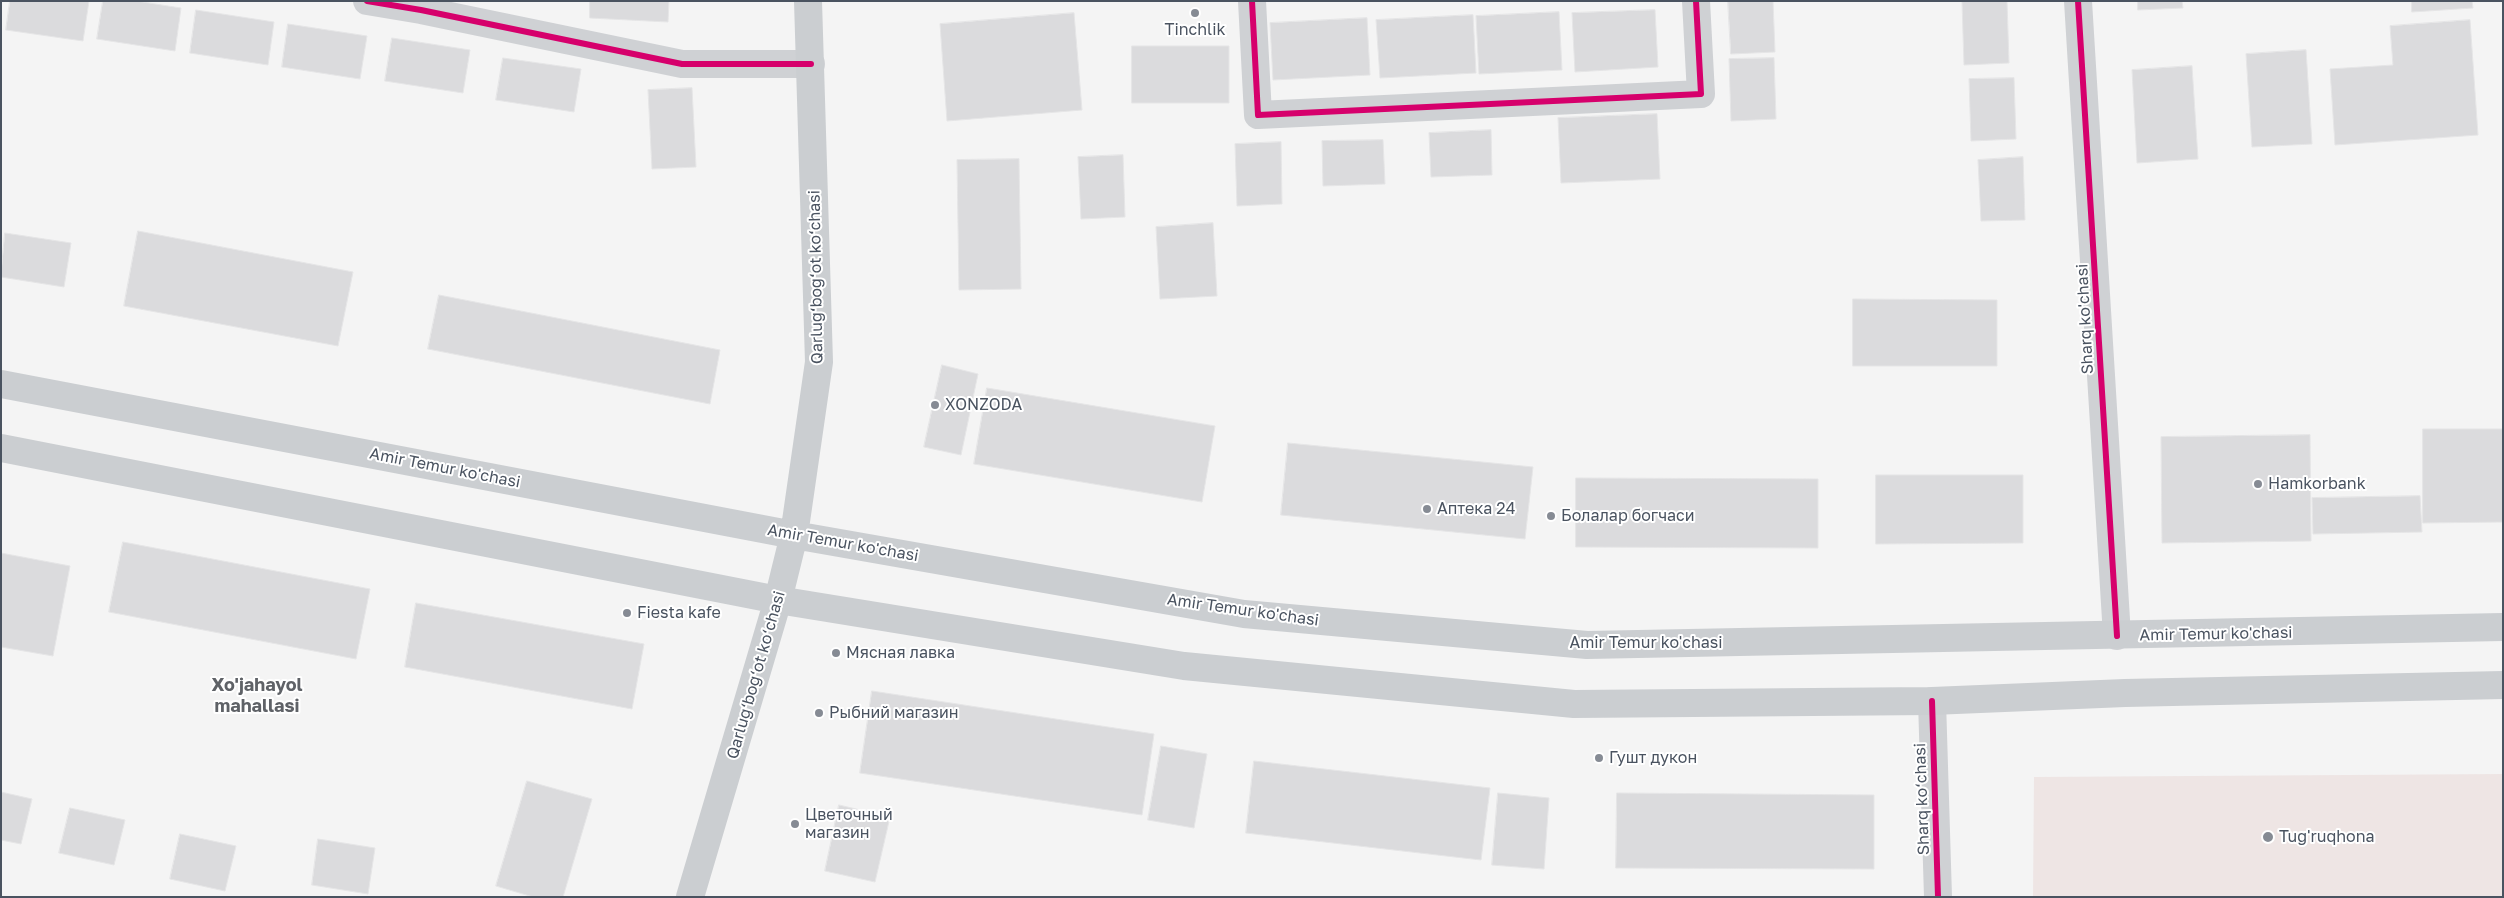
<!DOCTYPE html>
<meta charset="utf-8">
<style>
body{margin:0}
#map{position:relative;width:2504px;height:898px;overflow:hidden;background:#f4f4f4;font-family:"Golos Text",sans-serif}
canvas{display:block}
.frame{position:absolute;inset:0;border:2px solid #4a5360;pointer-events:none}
</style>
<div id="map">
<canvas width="2504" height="898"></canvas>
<div class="frame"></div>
</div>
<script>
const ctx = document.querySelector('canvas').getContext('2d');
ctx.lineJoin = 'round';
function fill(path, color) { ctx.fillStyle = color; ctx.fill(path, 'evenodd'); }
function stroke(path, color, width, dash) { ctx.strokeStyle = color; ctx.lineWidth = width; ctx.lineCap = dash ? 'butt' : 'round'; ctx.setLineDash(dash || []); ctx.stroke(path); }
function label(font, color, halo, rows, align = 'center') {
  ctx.font = font + ' "Golos Text",sans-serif'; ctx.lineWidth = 4; ctx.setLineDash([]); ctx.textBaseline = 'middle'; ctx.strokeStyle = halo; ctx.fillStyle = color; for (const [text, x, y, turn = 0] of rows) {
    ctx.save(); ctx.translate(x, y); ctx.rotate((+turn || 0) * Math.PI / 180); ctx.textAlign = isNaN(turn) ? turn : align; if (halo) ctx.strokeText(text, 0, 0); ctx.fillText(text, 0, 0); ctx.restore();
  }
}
fill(new Path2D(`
 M2503 774V897H2033L2034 777Z`), '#eee5e4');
const building = new Path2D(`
 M10 1H89L83 41 6 30Z
 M103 1H136L181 8 175 51 97 39Z
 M590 1H669L668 22 590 18Z
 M1728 1H1773L1775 52 1731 54Z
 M2007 1 2009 63 1964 65 1962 2Z
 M2138 1H2182L2183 8 2138 10Z
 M2412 1H2472L2473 8 2412 12Z
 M196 10 274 22 268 65 190 53Z
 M1655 10 1658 67 1575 72 1572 13Z
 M1559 12 1562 70 1479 74 1476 16Z
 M1074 13 1082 110 947 121 940 24Z
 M1473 15 1476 73 1380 78 1376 20Z
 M1367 18 1370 75 1273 80 1270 23Z
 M2470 20 2478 135 2335 145 2330 69 2393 65 2390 26Z
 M288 24 367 36 360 79 282 67Z
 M392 38 470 50 463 93 385 81Z
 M1132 46H1229V103H1132Z
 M2306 50 2312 144 2252 147 2246 54Z
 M503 58 581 69 574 112 496 100Z
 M1774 58 1776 119 1731 121 1729 59Z
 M2192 66 2198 159 2137 163 2132 70Z
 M2014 78 2016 139 1971 141 1969 79Z
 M692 88 696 167 652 169 648 90Z
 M1657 114 1660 179 1561 183 1558 118Z
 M1491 130 1492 175 1431 177 1429 133Z
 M1383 140 1385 184 1323 186 1322 141Z
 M1281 142 1282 204 1237 206 1235 144Z
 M1123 155 1125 217 1081 219 1078 157Z
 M2023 157 2025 220 1981 221 1978 160Z
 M1019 159 1021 289 959 290 957 160Z
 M1213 223 1217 296 1160 299 1156 227Z
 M138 231 353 272 338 346 124 306Z
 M5 233 71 243 64 287 1 277Z
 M439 295 720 350 710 404 428 349Z
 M1853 299 1997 300V366H1853Z
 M942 365 978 374 961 455 924 447Z
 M987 388 1215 426 1202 502 974 464Z
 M2423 429H2503V522L2423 523Z
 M2310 435 2311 541 2162 543 2161 437Z
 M1288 443 1533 467 1525 539 1281 515Z
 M1876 475H2023V543L1876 544Z
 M1576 478 1818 479V548L1576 547Z
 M2420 496 2422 532 2313 534 2312 498Z
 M123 542 370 589 356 659 109 612Z
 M1 553 70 566 53 656 1 647Z
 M416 603 644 644 632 709 405 667Z
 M872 691 1154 734 1142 815 860 773Z
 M1161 746 1207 754 1194 828 1148 820Z
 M1254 761 1490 788 1481 860 1246 833Z
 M527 781 592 799 563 897H533L496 886Z
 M1 792 32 799 21 844 1 840Z
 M1498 793 1549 798 1544 869 1492 865Z
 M1617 793 1874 795V869L1616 868Z
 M839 805 890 817 875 882 825 871Z
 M70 808 125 820 114 865 59 853Z
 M180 834 236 846 225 891 170 879Z
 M318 839 375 848 368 894 312 885Z`);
fill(building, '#dbdbdd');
stroke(building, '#e5e5e6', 1);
stroke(new Path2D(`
 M367 1 421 10 682 64H811
 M1252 1 1258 115 1701 94 1696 1
 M2078 1 2117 636
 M1932 701 1938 897`), '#cfd1d4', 28);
stroke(new Path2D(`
 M1 384 794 535 1244 614 1587 645 2503 627
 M1 448 778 600 1184 666 1574 704 1932 701 2125 693 2503 685
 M690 897 778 600 794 535 819 362 808 1`), '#cbced1', 28);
stroke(new Path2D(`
 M367 1 421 10 682 64H811
 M1252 1 1258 115 1701 94 1696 1
 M2078 1 2117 636
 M1932 701 1938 897`), '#d6006c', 6);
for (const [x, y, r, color] of [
 [1195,13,5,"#868b94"],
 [935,405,5,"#868b94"],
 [2258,484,5,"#868b94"],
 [1427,509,5,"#868b94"],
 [1551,516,5,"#868b94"],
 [627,613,5,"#868b94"],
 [836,653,5,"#868b94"],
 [819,713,5,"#868b94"],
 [1599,758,5,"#868b94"],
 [795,824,5,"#868b94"],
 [2268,837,6,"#868b94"]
]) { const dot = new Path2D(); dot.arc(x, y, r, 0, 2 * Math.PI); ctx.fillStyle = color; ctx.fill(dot); stroke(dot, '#fff', 2); }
label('16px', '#4a5360', '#fff', [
 ["Tinchlik",1195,30,"center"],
 ["XONZODA",945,405],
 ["Hamkorbank",2268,484],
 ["Аптека 24",1437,509],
 ["Болалар богчаси",1561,516],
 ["Fiesta kafe",637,613],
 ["Мясная лавка",846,653],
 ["Рыбний магазин",829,713],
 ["Гушт дукон",1609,758],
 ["Цветочный",805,815],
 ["магазин",805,833],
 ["Tug'ruqhona",2279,837]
], 'left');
label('16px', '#4a5360', '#fff', [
 ["Qarlug‘bog‘ot ko‘chasi",816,277,-91],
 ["Sharq ko'chasi",2085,319,-93],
 ["Amir Temur ko'chasi",445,468,11],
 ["Amir Temur ko'chasi",843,543,10],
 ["Amir Temur ko'chasi",1243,610,8],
 ["Amir Temur ko'chasi",2216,634,-1],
 ["Amir Temur ko'chasi",1646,643],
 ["Qarlug‘bog‘ot ko‘chasi",756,675,-74],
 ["Sharq ko‘chasi",1922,799,-92]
]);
label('bold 18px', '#5f6267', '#fff', [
 ["Xo'jahayol",257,685],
 ["mahallasi",257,706]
]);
</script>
